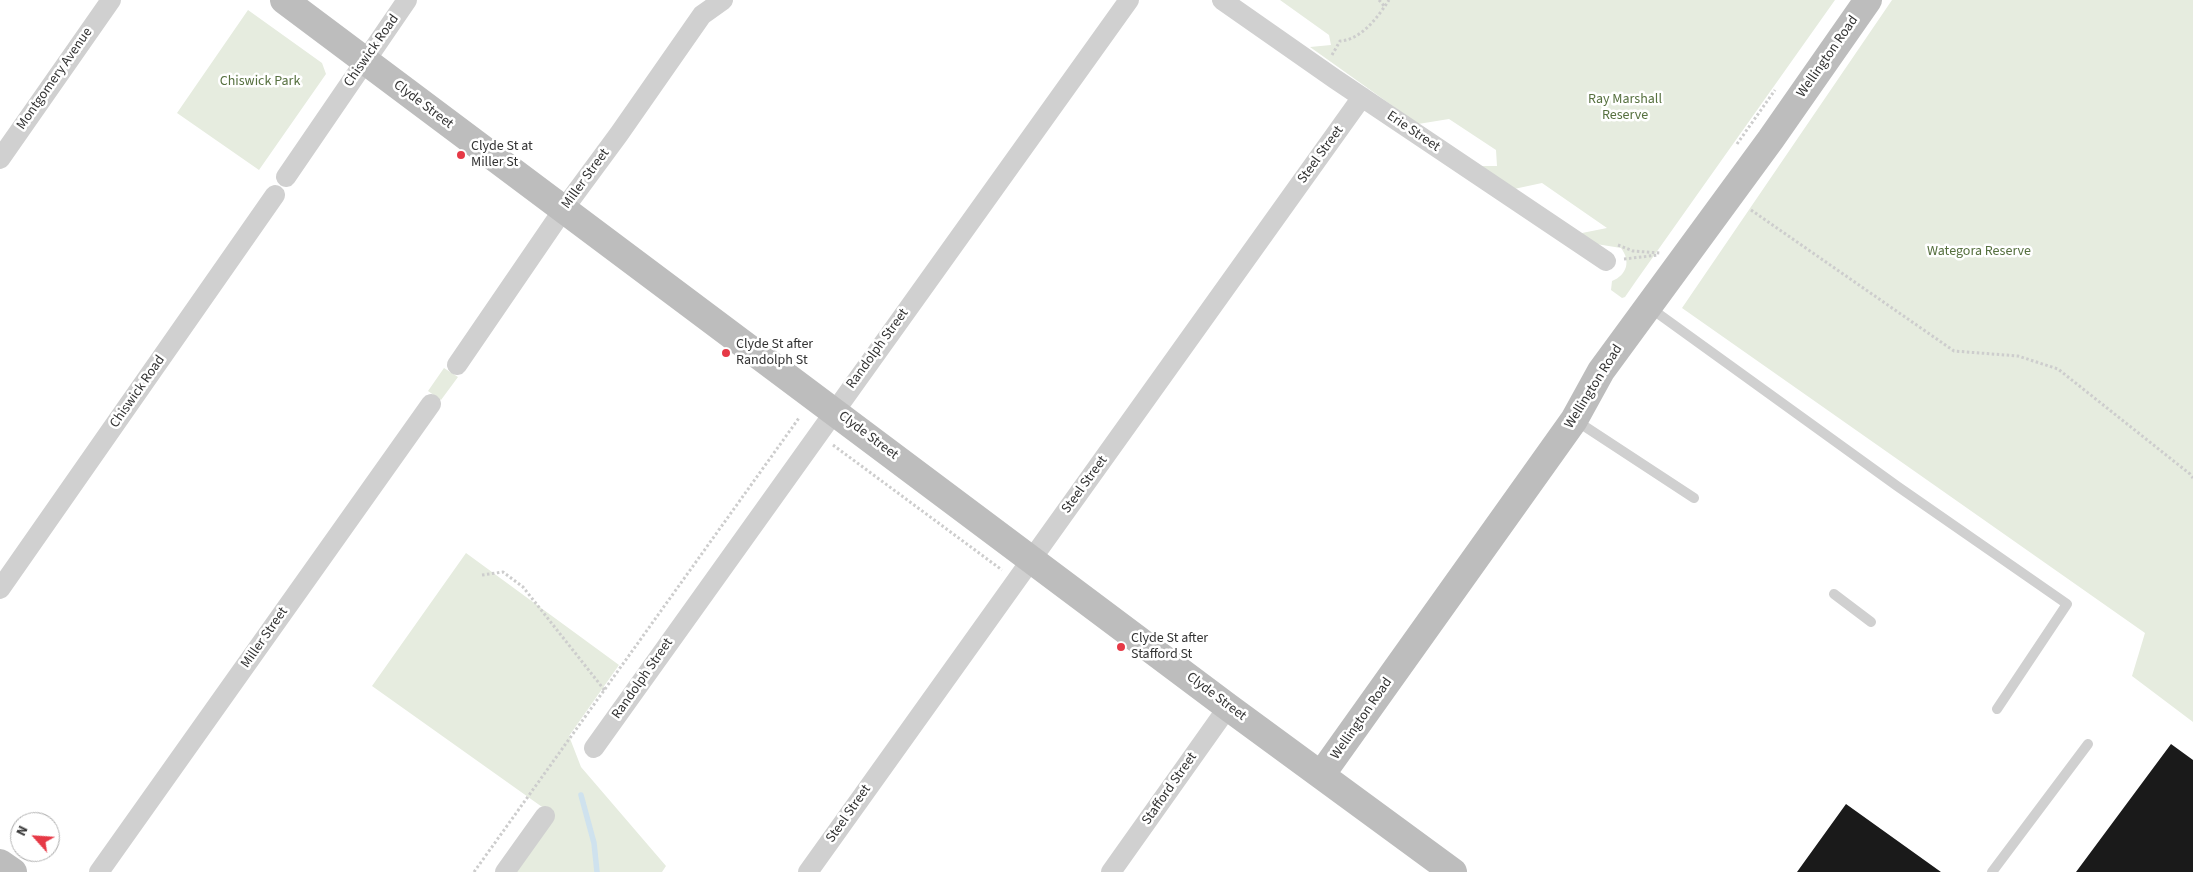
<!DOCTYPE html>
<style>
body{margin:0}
#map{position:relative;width:2193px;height:872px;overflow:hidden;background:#fff;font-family:"Source Sans 3",sans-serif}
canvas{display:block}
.north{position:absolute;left:10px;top:812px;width:50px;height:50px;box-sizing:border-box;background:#fff;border:1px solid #adadad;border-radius:50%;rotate:296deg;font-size:14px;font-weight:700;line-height:20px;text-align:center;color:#333}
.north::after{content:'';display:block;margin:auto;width:18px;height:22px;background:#e63946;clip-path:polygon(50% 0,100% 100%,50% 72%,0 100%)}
</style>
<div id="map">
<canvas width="2193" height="872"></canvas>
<div class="north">N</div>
</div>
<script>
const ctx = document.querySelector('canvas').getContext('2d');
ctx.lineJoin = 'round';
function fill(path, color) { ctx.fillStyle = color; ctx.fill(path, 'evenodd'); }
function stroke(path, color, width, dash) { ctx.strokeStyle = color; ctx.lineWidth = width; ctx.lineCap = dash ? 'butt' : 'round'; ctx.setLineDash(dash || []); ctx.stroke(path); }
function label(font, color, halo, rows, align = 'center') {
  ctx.font = font + ' "Source Sans 3",sans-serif'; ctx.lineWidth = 5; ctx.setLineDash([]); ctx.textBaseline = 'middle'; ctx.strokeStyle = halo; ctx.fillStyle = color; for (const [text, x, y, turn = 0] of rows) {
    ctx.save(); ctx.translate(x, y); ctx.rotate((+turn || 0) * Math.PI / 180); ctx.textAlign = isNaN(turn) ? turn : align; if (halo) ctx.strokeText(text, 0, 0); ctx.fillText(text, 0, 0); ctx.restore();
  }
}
fill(new Path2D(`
 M1280 0H1835L1636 281 1625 297 1622 298 1611 290 1612 281C1627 275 1631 261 1621 248L1590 243 1577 234 1607 228 1542 183 1514 189 1480 166H1497L1496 150 1449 119 1418 124 1310 47 1331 45 1329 35Z
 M1892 0H2193V722L2132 676 2145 633 1682 308Z
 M248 10 322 63 326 74 259 170 177 113Z
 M444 368 458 377 441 400 428 391Z
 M466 553 619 665 569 736 581 767 666 866 662 872H514L552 814 372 686Z`), '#e6ecdf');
stroke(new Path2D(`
 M581 795 594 843 597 872`), '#cfe2ee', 5.5);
fill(new Path2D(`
 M2171 744 2193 760V872H2076Z
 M1846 804 1941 872H1797Z`), '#1a1a1a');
stroke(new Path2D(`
 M1379 0 1385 7
 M1332 55 1340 41C1361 40 1378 17 1389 0
 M1737 144 1775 90
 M1751 210 1954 351 2018 356 2058 369 2190 474 2193 478
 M1618 245 1633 251 1660 253
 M1624 259 1658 255
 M833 445 1002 570
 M482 575 503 572 523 587 606 692
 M474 872 799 418`), '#cdcdcd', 3, [2.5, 2.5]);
stroke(new Path2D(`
 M1649 307 1897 486 2067 604 1997 709
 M1575 420 1694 498
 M1834 594 1871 622
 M1992 872 2088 744`), '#d0d0d0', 10);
stroke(new Path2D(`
 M1222 0 1335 79 1606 261
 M0 159 111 0
 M286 177 407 0
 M457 365 563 210 619 134 702 15 723 0
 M0 589 275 195
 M594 748 1129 0
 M99 872 431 404
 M505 872 545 816
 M808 872 1362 97
 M1111 872 1228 707`), '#d0d0d0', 20);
stroke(new Path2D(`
 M284 0 1228 707 1453 872
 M1321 775 1574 420 1601 371 1771 139 1868 0
 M0 863 13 872`), '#bdbdbd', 28);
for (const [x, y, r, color] of [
 [461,155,5,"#e63946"],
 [726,353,5,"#e63946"],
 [1121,647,5,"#e63946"]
]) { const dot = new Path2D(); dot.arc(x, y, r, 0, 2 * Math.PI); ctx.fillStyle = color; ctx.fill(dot); stroke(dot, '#fff', 2); }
label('14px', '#333', '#fff', [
 ["Chiswick Road",372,51,-55],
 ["Wellington Road",1828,57,-55],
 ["Montgomery Avenue",55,79,-55],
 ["Clyde Street",423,105,37],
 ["Erie Street",1413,132,34],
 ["Steel Street",1321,155,-54],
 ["Miller Street",586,179,-54],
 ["Randolph Street",878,349,-54],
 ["Wellington Road",1594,387,-58],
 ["Chiswick Road",138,392,-55],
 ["Clyde Street",868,436,37],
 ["Steel Street",1085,485,-54],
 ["Miller Street",265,638,-55],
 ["Randolph Street",643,679,-55],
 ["Clyde Street",1216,697,37],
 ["Wellington Road",1362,719,-55],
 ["Stafford Street",1170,789,-55],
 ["Steel Street",849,814,-55]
]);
label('14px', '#56703f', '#fff', [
 ["Chiswick Park",260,82],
 ["Ray Marshall",1625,100],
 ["Reserve",1625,116],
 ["Wategora Reserve",1979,252]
]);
label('14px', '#333', '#fff', [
 ["Clyde St at",471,147],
 ["Miller St",471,163],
 ["Clyde St after",736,345],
 ["Randolph St",736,361],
 ["Clyde St after",1131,639],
 ["Stafford St",1131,655]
], 'left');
</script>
